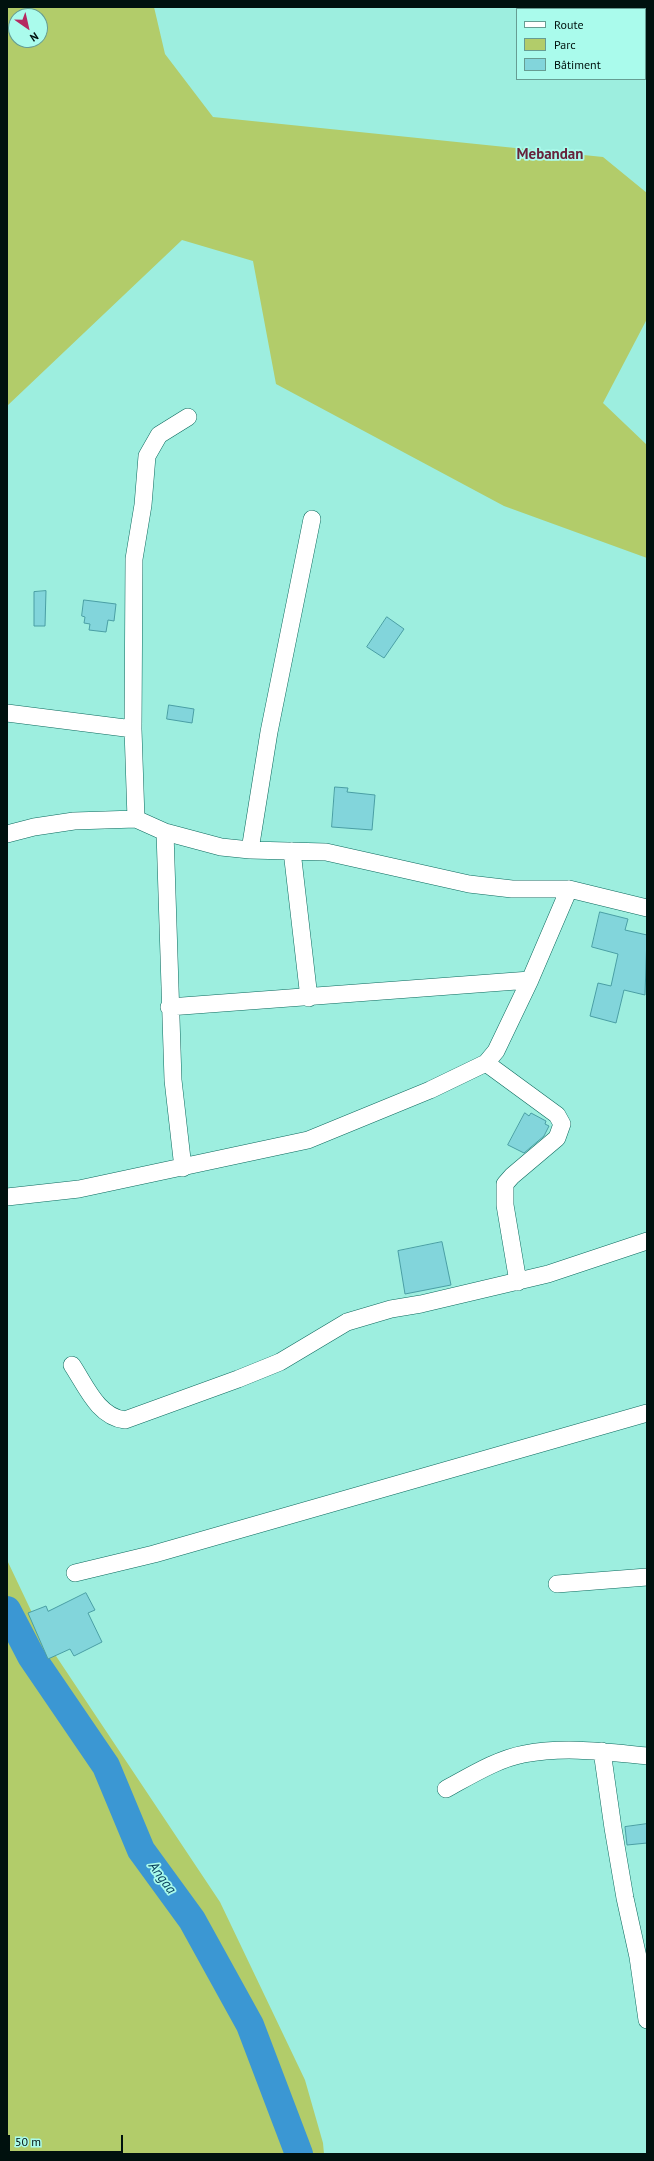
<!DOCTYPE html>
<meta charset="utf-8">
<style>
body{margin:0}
#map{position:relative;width:654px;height:2161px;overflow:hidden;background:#9deedf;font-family:"PT Sans",sans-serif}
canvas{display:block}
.frame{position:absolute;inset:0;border:8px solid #00110e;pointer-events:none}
.legend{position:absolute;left:516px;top:8px;width:130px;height:72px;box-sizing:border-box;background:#aafbec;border:1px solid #669d93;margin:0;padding:5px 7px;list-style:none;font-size:12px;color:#00110e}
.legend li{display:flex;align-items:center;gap:8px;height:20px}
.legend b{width:20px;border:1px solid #669d93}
.north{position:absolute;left:8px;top:8px;width:40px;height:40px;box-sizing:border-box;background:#aafbec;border:1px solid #669d93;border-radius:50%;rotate:146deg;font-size:11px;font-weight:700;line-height:16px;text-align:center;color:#00110e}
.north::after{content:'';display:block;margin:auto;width:14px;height:18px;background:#b52961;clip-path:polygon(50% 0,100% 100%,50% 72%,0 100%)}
.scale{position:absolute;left:8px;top:2135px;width:115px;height:18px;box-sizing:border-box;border:2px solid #00110e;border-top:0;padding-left:5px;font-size:12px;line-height:14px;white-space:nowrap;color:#00110e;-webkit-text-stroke:3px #aafbec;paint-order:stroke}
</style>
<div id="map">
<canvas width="654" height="2161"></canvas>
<div class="frame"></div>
<ul class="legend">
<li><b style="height:5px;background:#fff"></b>Route</li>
<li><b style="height:11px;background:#b2cc6a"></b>Parc</li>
<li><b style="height:11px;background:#82d5db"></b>Bâtiment</li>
</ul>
<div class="north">N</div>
<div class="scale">50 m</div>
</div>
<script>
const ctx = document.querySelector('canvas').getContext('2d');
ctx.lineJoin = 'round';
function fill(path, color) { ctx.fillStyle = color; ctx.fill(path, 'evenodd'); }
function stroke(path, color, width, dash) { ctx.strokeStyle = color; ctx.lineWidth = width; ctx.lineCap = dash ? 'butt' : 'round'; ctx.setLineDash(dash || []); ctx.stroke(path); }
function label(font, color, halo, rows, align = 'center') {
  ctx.font = font + ' "PT Sans",sans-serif'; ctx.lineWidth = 3.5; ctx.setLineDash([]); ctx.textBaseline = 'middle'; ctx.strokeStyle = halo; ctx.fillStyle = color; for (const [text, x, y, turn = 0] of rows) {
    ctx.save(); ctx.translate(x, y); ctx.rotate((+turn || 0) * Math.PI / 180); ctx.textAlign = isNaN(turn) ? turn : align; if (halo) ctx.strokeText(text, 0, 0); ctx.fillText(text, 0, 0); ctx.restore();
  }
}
fill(new Path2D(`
 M7 7H154L165 54 213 117 603 157 647 193V319L603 403 647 445V558L504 506 276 384 253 261 182 240 7 406ZM16 16H40V40H16Z
 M7 1560 44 1638 220 1902 305 2080 323 2143 324 2154H7Z`), '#b2cc6a');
stroke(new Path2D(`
 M7 1610 31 1656 106 1766 141 1850 192 1920 250 2025 299 2154`), '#3b97d3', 28);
const building = new Path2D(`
 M46 591 45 626H34V592Z
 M84 600 116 604 114 621 108 620 106 632 89 630 90 624 84 623 85 617 82 616Z
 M387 617 404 629 384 658 367 647Z
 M169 705 194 709 192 723 167 719Z
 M335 787 348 788 347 792 375 795 372 830 332 827Z
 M600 912 628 919 625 930 647 935 645 995 624 990 616 1023 590 1016 598 983 611 986 618 954 592 947Z
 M525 1113 529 1116 531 1113 546 1121 545 1124 549 1126 544 1136 524 1153 508 1145Z
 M442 1242 451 1285 405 1294 398 1251Z
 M86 1593 95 1610 88 1613 102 1642 74 1656 70 1649 48 1659 28 1613 46 1606 48 1611Z
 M647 1824V1843L627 1845 625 1827Z`);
fill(building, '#82d5db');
stroke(building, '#4a9ea4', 1);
const minor = new Path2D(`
 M7 713 133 729
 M136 819 133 729 134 559 143 505 147 456 159 435 188 417
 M165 832 173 1080 183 1168
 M7 834 34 827 74 821 136 819 165 832 221 847 250 850 326 852 469 884 512 889H569L647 908
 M250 850 269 732 312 519
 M292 851 309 998
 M169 1007 530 980
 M486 1063 557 1115 562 1124 557 1138 512 1176 505 1184V1205L518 1282
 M7 1197 79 1189 308 1140 430 1090 486 1063 496 1051 530 980 569 889
 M72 1365C86 1386 98 1417 125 1420L238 1379 280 1362 347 1322 391 1309 421 1304 548 1274 647 1241
 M75 1573 154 1554 647 1413
 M557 1584 647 1577
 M602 1751 613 1828 625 1898 638 1957 647 2020
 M446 1789C470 1776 497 1759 524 1754 566 1746 606 1752 647 1756`);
stroke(minor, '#0b695d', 18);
stroke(minor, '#fff', 17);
label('italic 14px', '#053a59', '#aafbec', [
 ["Angaa",162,1878,54]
]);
label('bold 15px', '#67233b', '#aafbec', [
 ["Mebandan",550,155]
]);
</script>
